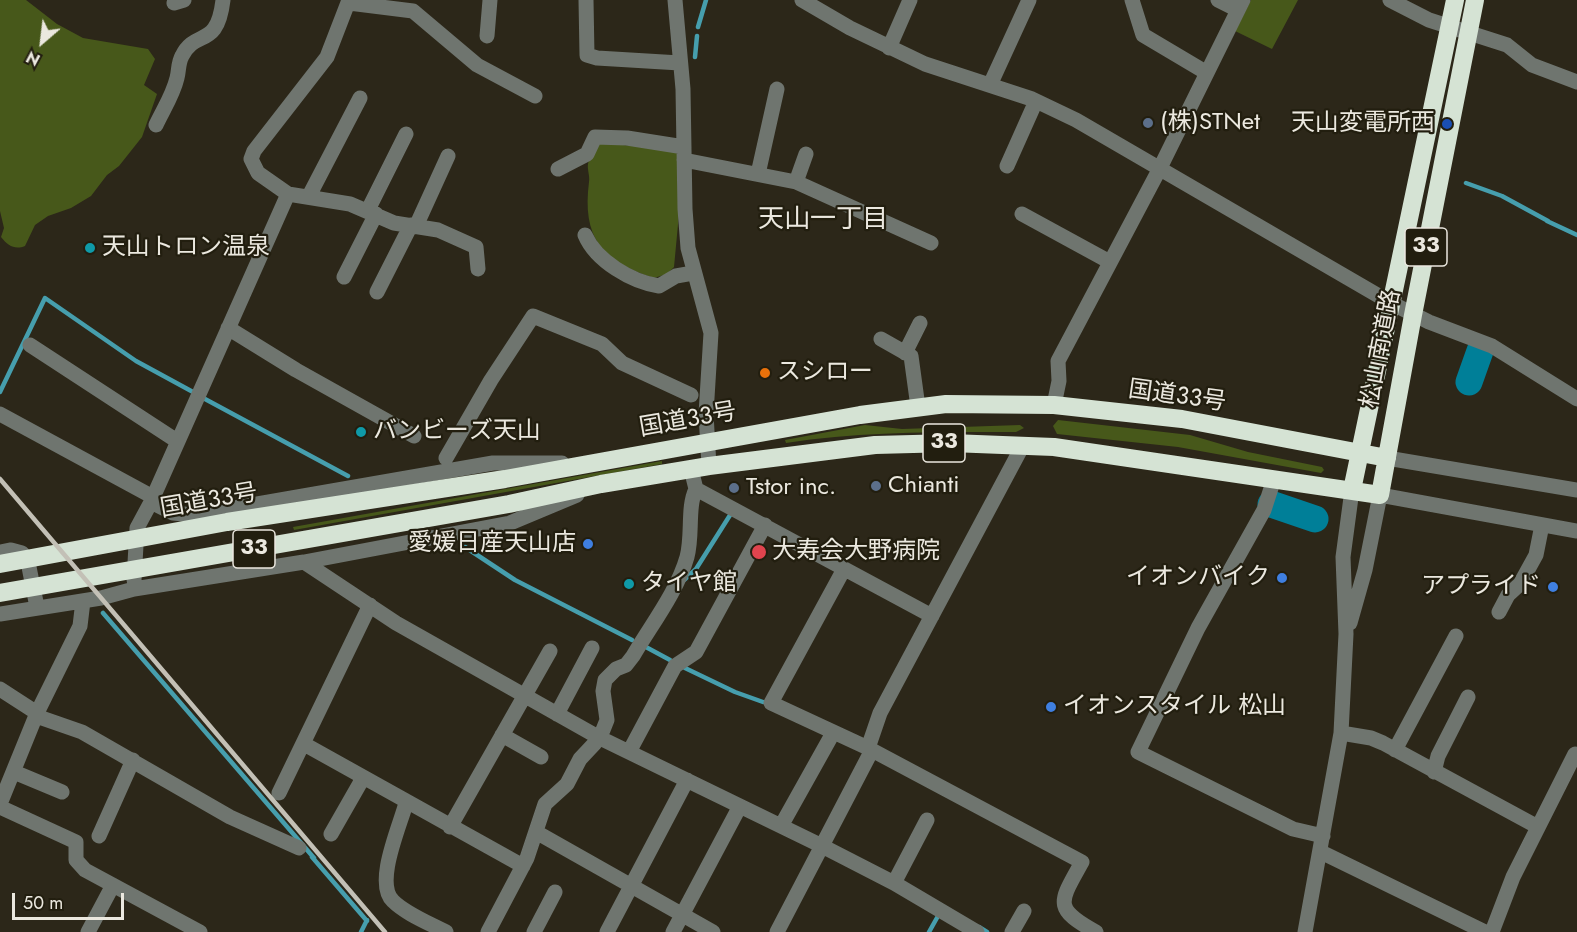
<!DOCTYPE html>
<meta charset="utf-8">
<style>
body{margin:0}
#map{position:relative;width:1577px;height:932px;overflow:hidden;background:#2c2719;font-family:Jost,sans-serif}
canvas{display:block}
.north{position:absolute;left:12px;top:12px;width:60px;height:60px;-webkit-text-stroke:4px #221e0f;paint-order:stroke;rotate:208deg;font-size:16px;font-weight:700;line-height:24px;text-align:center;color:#ebe8df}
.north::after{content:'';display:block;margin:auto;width:21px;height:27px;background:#ebe8df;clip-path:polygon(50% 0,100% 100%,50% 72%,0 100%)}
.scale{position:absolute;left:12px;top:893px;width:112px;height:27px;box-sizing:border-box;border:3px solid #ebe8df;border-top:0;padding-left:8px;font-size:18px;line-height:21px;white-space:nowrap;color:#ebe8df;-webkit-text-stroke:4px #221e0f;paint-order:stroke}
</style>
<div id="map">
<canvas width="1577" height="932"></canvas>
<div class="north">N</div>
<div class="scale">50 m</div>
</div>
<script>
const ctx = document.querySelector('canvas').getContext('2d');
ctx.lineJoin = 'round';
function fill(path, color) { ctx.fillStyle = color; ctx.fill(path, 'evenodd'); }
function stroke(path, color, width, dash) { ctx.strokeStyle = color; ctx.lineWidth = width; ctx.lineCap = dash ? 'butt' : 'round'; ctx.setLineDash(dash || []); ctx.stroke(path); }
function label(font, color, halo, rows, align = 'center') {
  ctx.font = font + ' Jost,"Noto Sans JP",sans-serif'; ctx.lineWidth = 4.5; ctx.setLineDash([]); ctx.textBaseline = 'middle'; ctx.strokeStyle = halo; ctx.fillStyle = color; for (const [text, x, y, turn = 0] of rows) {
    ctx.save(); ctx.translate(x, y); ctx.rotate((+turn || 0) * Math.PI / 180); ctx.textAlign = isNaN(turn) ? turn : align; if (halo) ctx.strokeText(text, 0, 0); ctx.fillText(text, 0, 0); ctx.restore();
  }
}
fill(new Path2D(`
 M0 0H26L57 24 83 38 148 49 155 59 144 85 157 94 142 137 119 166 107 175 91 196 71 208 48 216 35 225 25 246C15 250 8 246 1 237L4 228 0 211Z
 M1251 0H1298L1272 49 1235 31Z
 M598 143 671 149 679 155V214L674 267 667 274 654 278C601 261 582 237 589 182 590 176 587 169 588 164 589 157 595 149 598 143Z
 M1058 420 1190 435 1248 452 1322 467 1324 470 1321 473 1178 447 1057 434 1053 426Z
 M865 425 902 429 1020 425 1024 428 1016 432C939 432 862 431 786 443L785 440Z
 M662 461V464L294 530 293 527Z`), '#47581a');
stroke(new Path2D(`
 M698 27 706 0
 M695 57 697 36
 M1466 183 1502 196 1548 221
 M1547 221 1577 235
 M0 392 45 298 136 361 193 392
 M205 399 348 476
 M465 547 515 580 632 640
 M684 580 696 569 732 512
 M103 613 314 858
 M644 646 670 660
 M685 668 735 692 763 702
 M312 857 367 921
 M979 927 987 932
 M361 932 367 920
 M929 932 938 916`), '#469ead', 4.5);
stroke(new Path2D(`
 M1469 382 1480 351
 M1271 504 1315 519`), '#007f98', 27);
stroke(new Path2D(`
 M586 0 587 55 597 58 680 63
 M675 0 683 89 685 209 688 248 711 333 706 414 709 466
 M802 0 850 28 925 64 1032 99 1076 120 1391 303 1429 322 1492 346 1577 399
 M1132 0 1143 35 1207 73
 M1218 0 1238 10
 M1390 0 1429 20 1507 45 1532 65 1577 82
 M174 3 184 0
 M349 3 413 11 477 65 535 96
 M487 36 490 0
 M889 48 910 0
 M990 85 1029 0
 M156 125C163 110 173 95 177 78 179 71 178 63 182 56 196 28 217 50 223 0
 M684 160 796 182 931 243
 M1007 166 1036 101
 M558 169 587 154 595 137 627 138 684 147
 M758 174 777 89
 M796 182 806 154
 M288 194 350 204 394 223 438 230 476 247 478 269
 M309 196 360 98
 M368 210 406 134
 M1022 214 1110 262
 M417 224 448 156
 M585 235C596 261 632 282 659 286L676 276 693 273
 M344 277 376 214
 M377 292 411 225
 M228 328 296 370 414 436
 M881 339 911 356 918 407
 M30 345 177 441
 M905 353 920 323
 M1054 405 1059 381 1058 361 1159 170 1243 0
 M0 414 153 497
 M1023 445 880 713 868 748 1082 862C1060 902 1052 908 1096 932
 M446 458 491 380 533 316 602 344 622 363 691 395
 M1387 458 1577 490
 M1274 479 1264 510 1198 628 1138 752 1293 829 1323 836
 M696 489 932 616
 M151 502 288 194 258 173 251 159 254 151 327 57 349 0
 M0 552 11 550 22 553 28 562 37 607
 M304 562 396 623 598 737 822 846 894 883 977 932
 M844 569 771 703 868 748
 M134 580 137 528 151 502 173 513 194 515 493 463H562
 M1499 612 1508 595 1520 584 1536 555 1542 525
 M0 614 101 598 134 589 304 562 510 523 577 495
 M1350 623 1365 570 1380 495 1577 531
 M0 689 37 713
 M557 714 592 648
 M36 716 82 732 230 817 299 848
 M1341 733 1371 738 1383 743 1538 827
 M502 735 541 757
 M304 744 523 866
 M1395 750 1456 636
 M629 752 675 666 696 652 765 525
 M14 772 62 792
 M1434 772 1438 756 1468 697
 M279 793 370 605
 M406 803C400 826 374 883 393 901 406 914 429 923 446 932
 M0 804 37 713 80 626 83 601
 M0 807 76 842V860L85 870 200 932
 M781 826 833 733
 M450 827 550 651
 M536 832 713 932
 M331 834 363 778
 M99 836 133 760
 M1321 852 1485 932
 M894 883 927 820
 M88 932 113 885
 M488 932 527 858 545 804 567 784 580 759 595 743 603 730 607 720 603 691 605 680 616 669 626 665 633 656C651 625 677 592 687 557 693 535 687 507 696 489L691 469
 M534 932 555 892
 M607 932 687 780
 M673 932 740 806
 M777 932 872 750
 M1012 932 1024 911
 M1305 932 1341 733 1346 634 1343 557 1352 490
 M1492 932 1513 877 1575 754 1577 755`), '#6f756f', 15);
stroke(new Path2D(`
 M1352 490 1455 0
 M0 564 227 522 505 479 860 415 946 404 1054 405 1182 419 1387 458
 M0 593 509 504 601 484 709 466 875 445 951 443 1054 447 1380 495 1413 315 1475 0`), '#d5e3d4', 18);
stroke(new Path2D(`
 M0 479 385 932`), '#c3c0b6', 4.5);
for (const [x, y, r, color] of [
 [1148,123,6,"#5c6f8a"],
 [1447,124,6,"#1a4fb4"],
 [90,248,6,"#0f9aa8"],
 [765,373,6,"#e8710a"],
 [361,432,6,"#0f9aa8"],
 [876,486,6,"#5c6f8a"],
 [734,488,6,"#5c6f8a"],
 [588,544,6,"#3f7fe0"],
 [759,552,8,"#e0444e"],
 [1282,578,6,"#3f7fe0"],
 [629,584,6,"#0f9aa8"],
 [1553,587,6,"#3f7fe0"],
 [1051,707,6,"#3f7fe0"]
]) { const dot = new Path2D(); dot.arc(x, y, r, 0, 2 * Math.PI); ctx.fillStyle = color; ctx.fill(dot); stroke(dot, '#221e0f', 2); }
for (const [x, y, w] of [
 [1426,247,42],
 [944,443,42],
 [254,549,42]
]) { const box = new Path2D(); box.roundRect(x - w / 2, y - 19, w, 38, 4.5); ctx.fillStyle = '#221e0f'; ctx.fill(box); stroke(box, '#ebe8df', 1.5); }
label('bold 22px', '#ebe8df', null, [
 ["33",1426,247],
 ["33",944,443],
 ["33",254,549]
]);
label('24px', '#ebe8df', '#221e0f', [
 ["(株)STNet",1160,123],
 ["天山変電所西",1435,124,"right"],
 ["天山トロン温泉",102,248],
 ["スシロー",777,373],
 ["バンビーズ天山",373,432],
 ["Chianti",888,486],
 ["Tstor inc.",746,488],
 ["愛媛日産天山店",576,544,"right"],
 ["大寿会大野病院",772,552],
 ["イオンバイク",1270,578,"right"],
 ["タイヤ館",641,584],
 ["アプライド",1541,587,"right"],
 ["イオンスタイル 松山",1063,707]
], 'left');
label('24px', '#ebe8df', '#221e0f', [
 ["松山南道路",1382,349,-79],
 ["国道33号",1177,397,8],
 ["国道33号",688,421,-10],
 ["国道33号",209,502,-10]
]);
label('26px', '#ebe8df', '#221e0f', [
 ["天山一丁目",823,221]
]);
</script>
